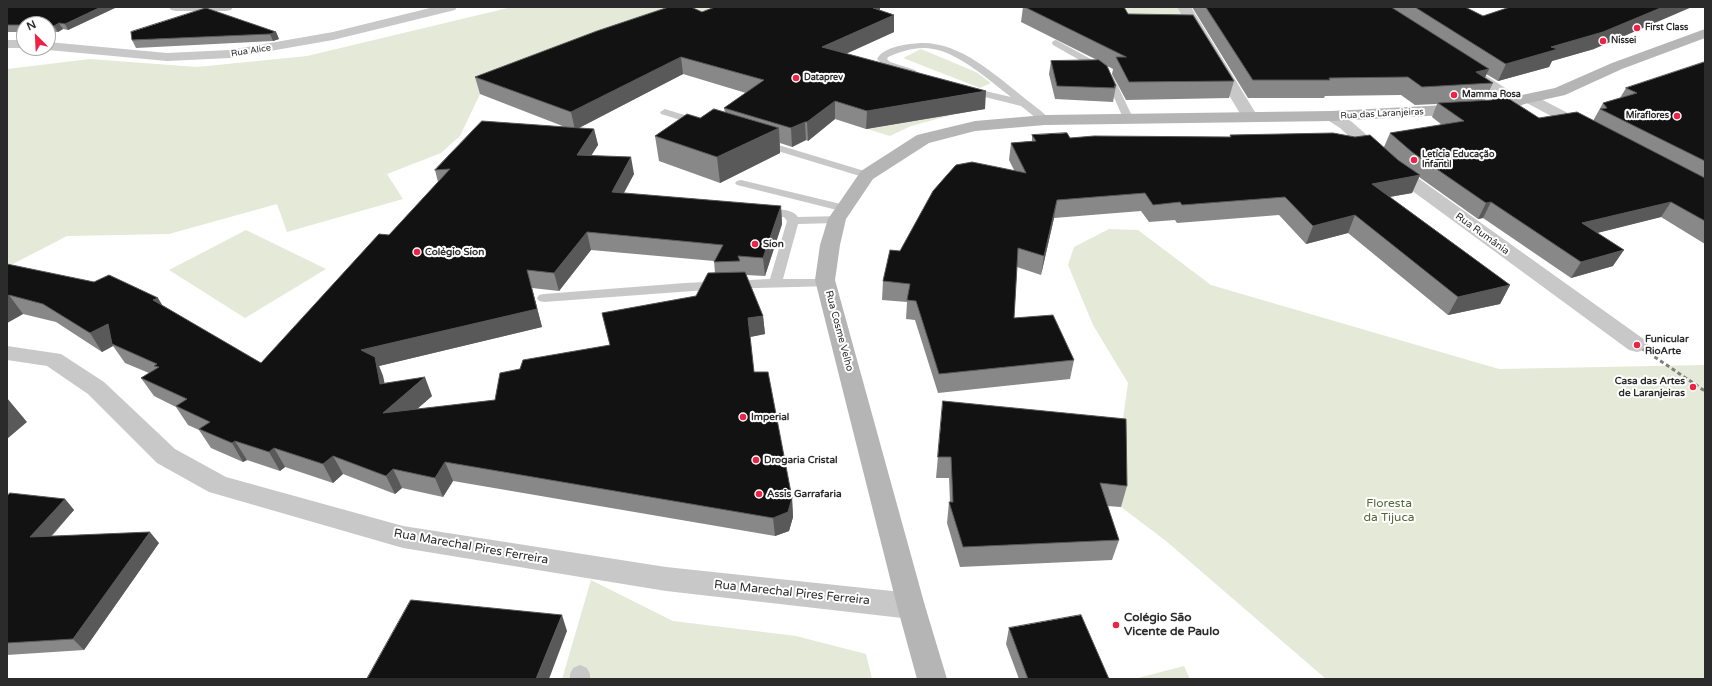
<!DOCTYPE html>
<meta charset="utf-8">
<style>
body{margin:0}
#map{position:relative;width:1712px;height:686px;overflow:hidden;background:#fff;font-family:"Varela Round",sans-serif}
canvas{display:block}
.frame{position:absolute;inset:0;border:8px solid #2b2b2b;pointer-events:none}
.north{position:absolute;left:16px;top:16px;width:40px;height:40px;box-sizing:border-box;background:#fff;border:1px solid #aaa;border-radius:50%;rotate:336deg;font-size:11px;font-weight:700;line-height:16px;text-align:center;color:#2b2b2b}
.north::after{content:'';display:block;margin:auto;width:14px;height:18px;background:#ee2246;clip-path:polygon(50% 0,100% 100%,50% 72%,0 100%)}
</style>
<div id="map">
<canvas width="1712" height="686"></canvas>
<div class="frame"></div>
<div class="north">N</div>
</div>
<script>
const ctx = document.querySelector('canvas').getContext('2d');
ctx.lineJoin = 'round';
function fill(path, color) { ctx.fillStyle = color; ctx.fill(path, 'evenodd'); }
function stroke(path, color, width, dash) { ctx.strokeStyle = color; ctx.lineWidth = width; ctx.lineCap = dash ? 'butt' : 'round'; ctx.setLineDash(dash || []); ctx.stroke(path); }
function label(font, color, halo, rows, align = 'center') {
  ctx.font = font + ' "Varela Round",sans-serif'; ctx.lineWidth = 4; ctx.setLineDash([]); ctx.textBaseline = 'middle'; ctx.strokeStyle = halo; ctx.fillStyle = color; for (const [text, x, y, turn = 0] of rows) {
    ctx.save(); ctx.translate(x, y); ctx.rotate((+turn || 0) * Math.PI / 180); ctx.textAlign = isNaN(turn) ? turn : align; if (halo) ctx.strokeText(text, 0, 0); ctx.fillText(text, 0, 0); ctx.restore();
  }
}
fill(new Path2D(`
 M512 7H719L480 94 460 136 441 153 387 174 403 199 287 232 277 204 169 234 67 236 7 267V69L90 59 197 67 307 56Z
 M1123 7H1186L1197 23H1131Z
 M921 49 976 72 991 83 980 88 903 58Z
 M885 109 948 110 952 115 911 126 890 136 851 124Z
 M1109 229 1138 230 1211 285 1499 369 1705 365V679H1326L1166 541 1121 507 1120 440 1128 383 1093 325 1068 265 1074 247Z
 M246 230 326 269 245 318 169 270Z
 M591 580 673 621 796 636 866 654 872 679H562Z
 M1184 666 1190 679H1134Z`), '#e4ead7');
fill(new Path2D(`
 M1056 40 1089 58 1113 76 1133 118 1132 120 1128 121 1123 118 1106 79 1083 62 1053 45 1052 43 1053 41Z
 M921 43C960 42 994 74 1022 96 1031 104 1043 111 1050 120L1045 123 1041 122 1021 106 965 92 963 90 965 88 968 87 1011 97C990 81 959 53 933 49 918 46 902 51 888 57L887 59 890 62 915 70 917 72 915 74 912 75 884 66 877 59C884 46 908 44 921 43Z
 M665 109 704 121 705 123 700 126 661 114 660 112Z
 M762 140 871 173 873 175 867 178 863 177 758 145 757 143Z
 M741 180 849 206 851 208 849 210 845 212 737 185 735 183 737 181Z
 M763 209C774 210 791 207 798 217L841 216 843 219 841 222 837 223 798 224 783 279H826L831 280 832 283 831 286 720 289 544 302 539 301 537 298 539 295 544 294 685 283 770 279 787 221 784 217 759 216 757 213 759 210Z
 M580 665 587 668 590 674V679H570V674L573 668Z`), '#c8c8c8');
fill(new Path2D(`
 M169 7H233L231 10 226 11H176L171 10Z
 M1177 7H1191L1258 117 1256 120 1250 122 1244 120 1242 117Z
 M1468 66 1473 67 1522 99 1525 96 1530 94 1535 96 1591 125 1593 128 1591 131 1585 133 1579 131 1525 102 1523 105 1517 107 1511 105 1463 73 1461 70 1463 67Z
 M1332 111 1338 113 1352 122 1404 168 1645 340 1648 345 1645 350 1637 352 1629 350 1392 176 1340 128 1326 119 1324 116 1326 113Z
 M7 346 61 354 104 382 175 449 226 477 403 526 666 567 911 593 921 597 925 606 921 615 911 619 666 591 403 548 209 492 157 463 88 394 47 366 7 360Z`), '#c8c8c8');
fill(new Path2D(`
 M434 7H457L455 10 333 40 230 58 167 61 48 50 42 48H48V42L167 53 230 50 333 32Z
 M7 40H24L25 48H7Z`), '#c8c8c8');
fill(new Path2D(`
 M1705 29V38L1622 69 1565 95 1484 113 1332 121 1045 125 975 131 929 143 873 179 846 219 840 245 835 280 925 606 947 679H917L897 606 815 280 820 245 828 219 861 171 917 135 975 121 1045 115 1332 111 1484 103 1555 88 1612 63Z`), '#b5b5b5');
stroke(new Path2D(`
 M1637 345 1705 391`), '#808080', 3, [4, 3]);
fill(new Path2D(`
 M7 7H117L68 30 63 29 58 32H48V24H24V32H7Z
 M715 7H880V10L894 15V32L846 54 985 109 866 129 835 119 808 141 806 140 792 147 780 143V153L720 183 659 161 655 136 700 118 725 112 724 108 746 93 683 74 579 128 594 129 598 145 591 155 634 174 624 193 781 206 782 224 765 276 746 275 763 316 765 334 750 337 754 372 792 498 793 517 789 531 775 536 453 481 443 497 402 488 395 494 343 474 333 483 285 467 280 471 247 460 243 462 211 448 199 430 188 425 176 407 154 396 141 378 149 373 125 363 113 346 102 352 56 322 23 314 7 323V264L163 306 261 363 389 235 438 182 435 170 565 127 480 94 475 77 702 12ZM591 250 714 261 715 273 696 296 602 313 610 345 520 369 495 400 417 409 432 396 384 384 383 376 379 366 542 327 532 288 559 291Z
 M1023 7H1124L1128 14 1234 81 1229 98 1126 100 1112 74 1113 69 1103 64 1116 86 1113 102 1055 99 1049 74 1051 61 1097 60 1021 22Z
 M1192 7H1465L1483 16 1594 49 1552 61 1549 67 1498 81 1486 74 1484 78 1493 83 1485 100 1539 118 1593 121 1603 103 1620 98 1626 88 1705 62V244L1661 217 1597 233 1613 266 1571 278 1483 218 1478 219 1419 177 1412 193 1390 197 1510 285 1500 304 1448 315 1348 233 1306 244 1279 215 1177 223 1175 220 1149 222 1141 211 1054 218 1041 275 1017 267 1014 318 1074 360 1070 379 938 393 915 320 906 319 907 302 882 300 883 281 900 251 1014 170 1009 160 1011 143 1032 141V135L1070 138 1230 137V135L1384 147 1390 133 1442 125 1432 117 1437 104 1415 105 1401 95 1325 96 1324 98H1248Z
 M276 32 279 39 273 41 136 48 132 40Z
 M943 401 1127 486 1121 507 1107 506 1119 540 1112 560 960 567 947 523 949 502H950L949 478H936Z
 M7 496 65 499 74 510 52 536 159 543 84 650 7 655Z
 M1009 628 1109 679H1019L1006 644Z`), '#888');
fill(new Path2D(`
 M101 7H117L68 30 65 24Z
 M876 7H880L879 21 873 8Z
 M1663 7H1692L1594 49 1552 61 1549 67 1498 81 1506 64 1551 47Z
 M894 15V32L823 64 822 47Z
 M59 23 63 29 58 32 54 26Z
 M276 32 279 39 273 41 270 34Z
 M681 57 683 74 575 130 571 112Z
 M1489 69 1482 84 1476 72Z
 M986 91 985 109 866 129 867 111Z
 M835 101V119L808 141 807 122Z
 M805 122 806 140 792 147 791 128Z
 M779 128 780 153 720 183 717 157Z
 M594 129 598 145 581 172 577 155Z
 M631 157 634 174 615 209 612 192Z
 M1420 175 1412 193 1365 201 1372 184Z
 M1057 200 1054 218 1041 275 1044 256Z
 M1491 202 1483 218 1478 219 1486 203Z
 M1671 202 1661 217 1573 239 1582 223Z
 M781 206 782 224 765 276 763 258Z
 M1355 215 1348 233 1306 244 1313 226Z
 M587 232 591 250 559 291 554 273Z
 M1624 250 1613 266 1571 278 1581 262Z
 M527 270 542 327 379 366 383 376 389 403 361 350Z
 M1510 285 1500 304 1448 315 1458 297Z
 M9 295 23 314 7 323V297Z
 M158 298 169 316 153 300Z
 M763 316 765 334 750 337 748 318Z
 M108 324 112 344 113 346 102 352 90 333Z
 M425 377 432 396 392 431 383 413Z
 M7 398 27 422 7 439Z
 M235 441 247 460 243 462 232 443Z
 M274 448 285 467 280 471 269 452Z
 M333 456 343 474 333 483 323 464Z
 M445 462 453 481 443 497 435 478Z
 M393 469 402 488 395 494 386 476Z
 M792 498 793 517 789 531 775 536 773 518Z
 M65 499 74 510 40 548 30 537Z
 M150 532 159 543 84 650 73 639Z
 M562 615 567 631 549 679H536Z`), '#595959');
const building = new Path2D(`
 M7 7H101L65 24 59 23 54 26H48V24H24V25H7Z
 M669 7H691L702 12 715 7H876L873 8 894 15 822 47 986 91 867 111 835 101 807 122H805L791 128 724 108 764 80 681 57 571 112 475 77 597 31Z
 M1025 7H1124L1128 14 1193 15 1234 81 1129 82 1116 57H1126Z
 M1206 7H1391L1489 69 1476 72 1493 83 1422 87 1408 77 1329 78 1330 80H1253Z
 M1415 7H1465L1483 16 1510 7H1663L1603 32 1551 47 1558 49 1506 64Z
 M206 8 276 32 270 34 132 40 131 32Z
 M1099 60 1107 66 1116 86H1114L1115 88 1057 86 1051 61Z
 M1705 62V161L1600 109 1607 108 1603 103 1637 93 1626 88Z
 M1506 97 1539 118 1577 112 1705 178V221L1671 202 1582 223 1624 250 1581 262 1491 202 1486 203 1412 152 1390 133 1464 121 1438 103 1491 100Z
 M714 109 779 128 717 157 655 136 687 114 700 118Z
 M482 121 594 129 577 155 631 157 612 192 781 206 763 258 738 256 740 261 714 262 723 245 587 232 554 273 527 270 537 309 361 350 375 357 380 384 425 377 383 413 495 400 500 373 520 369 523 360 610 345 602 313 696 296 708 273 745 272 763 316 748 318 754 372H768L792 498 788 512 773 518 445 462 435 478 393 469 386 476 333 456 323 464 274 448 269 452 235 441 232 443 199 429 210 422 176 406 187 399 141 378 159 367 154 366 157 364 112 344 108 324 90 333 43 304 9 295 7 297V264L94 282 109 275 158 298 153 300 261 363 379 234 389 235 450 169 435 170Z
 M1067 133 1070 138 1094 136 1231 137 1230 135 1333 133 1355 137 1370 135 1398 160 1420 175 1372 184 1510 285 1458 297 1355 215 1313 226 1285 197 1182 205 1180 202 1153 205 1145 193 1057 200 1044 256 1018 248 1014 318 1053 315 1074 360 939 374 916 301 907 300 910 284 883 281 890 250 900 251 933 191 947 175 956 165 972 162 1026 173 1011 143 1036 141 1032 135Z
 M943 401 1126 419 1127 486 1100 483 1119 540 963 547 949 502H953L951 457H938Z
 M10 493 65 499 30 537 150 532 73 639 7 643V496Z
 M411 600 562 615 536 679H367Z
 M1081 615 1109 679H1028L1009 628Z`);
fill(building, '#121212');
stroke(building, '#595959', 1);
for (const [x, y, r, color] of [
 [1637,28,4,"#ee2246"],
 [1603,41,4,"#ee2246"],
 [796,78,4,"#ee2246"],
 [1454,95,4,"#ee2246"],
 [1677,116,4,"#ee2246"],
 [1414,160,4,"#ee2246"],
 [755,244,4,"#ee2246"],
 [417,252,4,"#ee2246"],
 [1637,345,4,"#ee2246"],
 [1693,387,4,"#ee2246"],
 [743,417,4,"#ee2246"],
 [756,460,4,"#ee2246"],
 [759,494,4,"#ee2246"],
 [1116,625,4,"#ee2246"]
]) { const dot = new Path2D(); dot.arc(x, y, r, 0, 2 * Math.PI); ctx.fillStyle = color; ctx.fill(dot); stroke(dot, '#fff', 1.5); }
label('bold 9px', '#2b2b2b', '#fff', [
 ["First Class",1645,28],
 ["Nissei",1611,41],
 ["Dataprev",804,78],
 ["Mamma Rosa",1462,95],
 ["Miraflores",1669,116,"right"],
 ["Letícia Educação",1422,155],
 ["Infantil",1422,165]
], 'left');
label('9px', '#2b2b2b', '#fff', [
 ["Rua Alice",251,51,-9],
 ["Rua das Laranjeiras",1382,114,-3]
]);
label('10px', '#2b2b2b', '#fff', [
 ["Rua Rumânia",1482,234,36],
 ["Rua Cosme Velho",839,331,75]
]);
label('bold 10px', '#2b2b2b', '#fff', [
 ["Sion",763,244],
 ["Colégio Sion",425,252],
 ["Funicular",1645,339],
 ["RioArte",1645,351],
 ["Casa das Artes",1685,381,"right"],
 ["de Laranjeiras",1685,393,"right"],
 ["Imperial",751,417],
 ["Drogaria Cristal",764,460],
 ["Assis Garrafaria",767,494]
], 'left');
label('12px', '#536837', '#fff', [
 ["Floresta",1389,504],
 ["da Tijuca",1389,518]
]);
label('12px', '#2b2b2b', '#fff', [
 ["Rua Marechal Pires Ferreira",471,547,10],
 ["Rua Marechal Pires Ferreira",792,593,6]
]);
label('bold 12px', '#2b2b2b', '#fff', [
 ["Colégio São",1124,618],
 ["Vicente de Paulo",1124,632]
], 'left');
</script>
